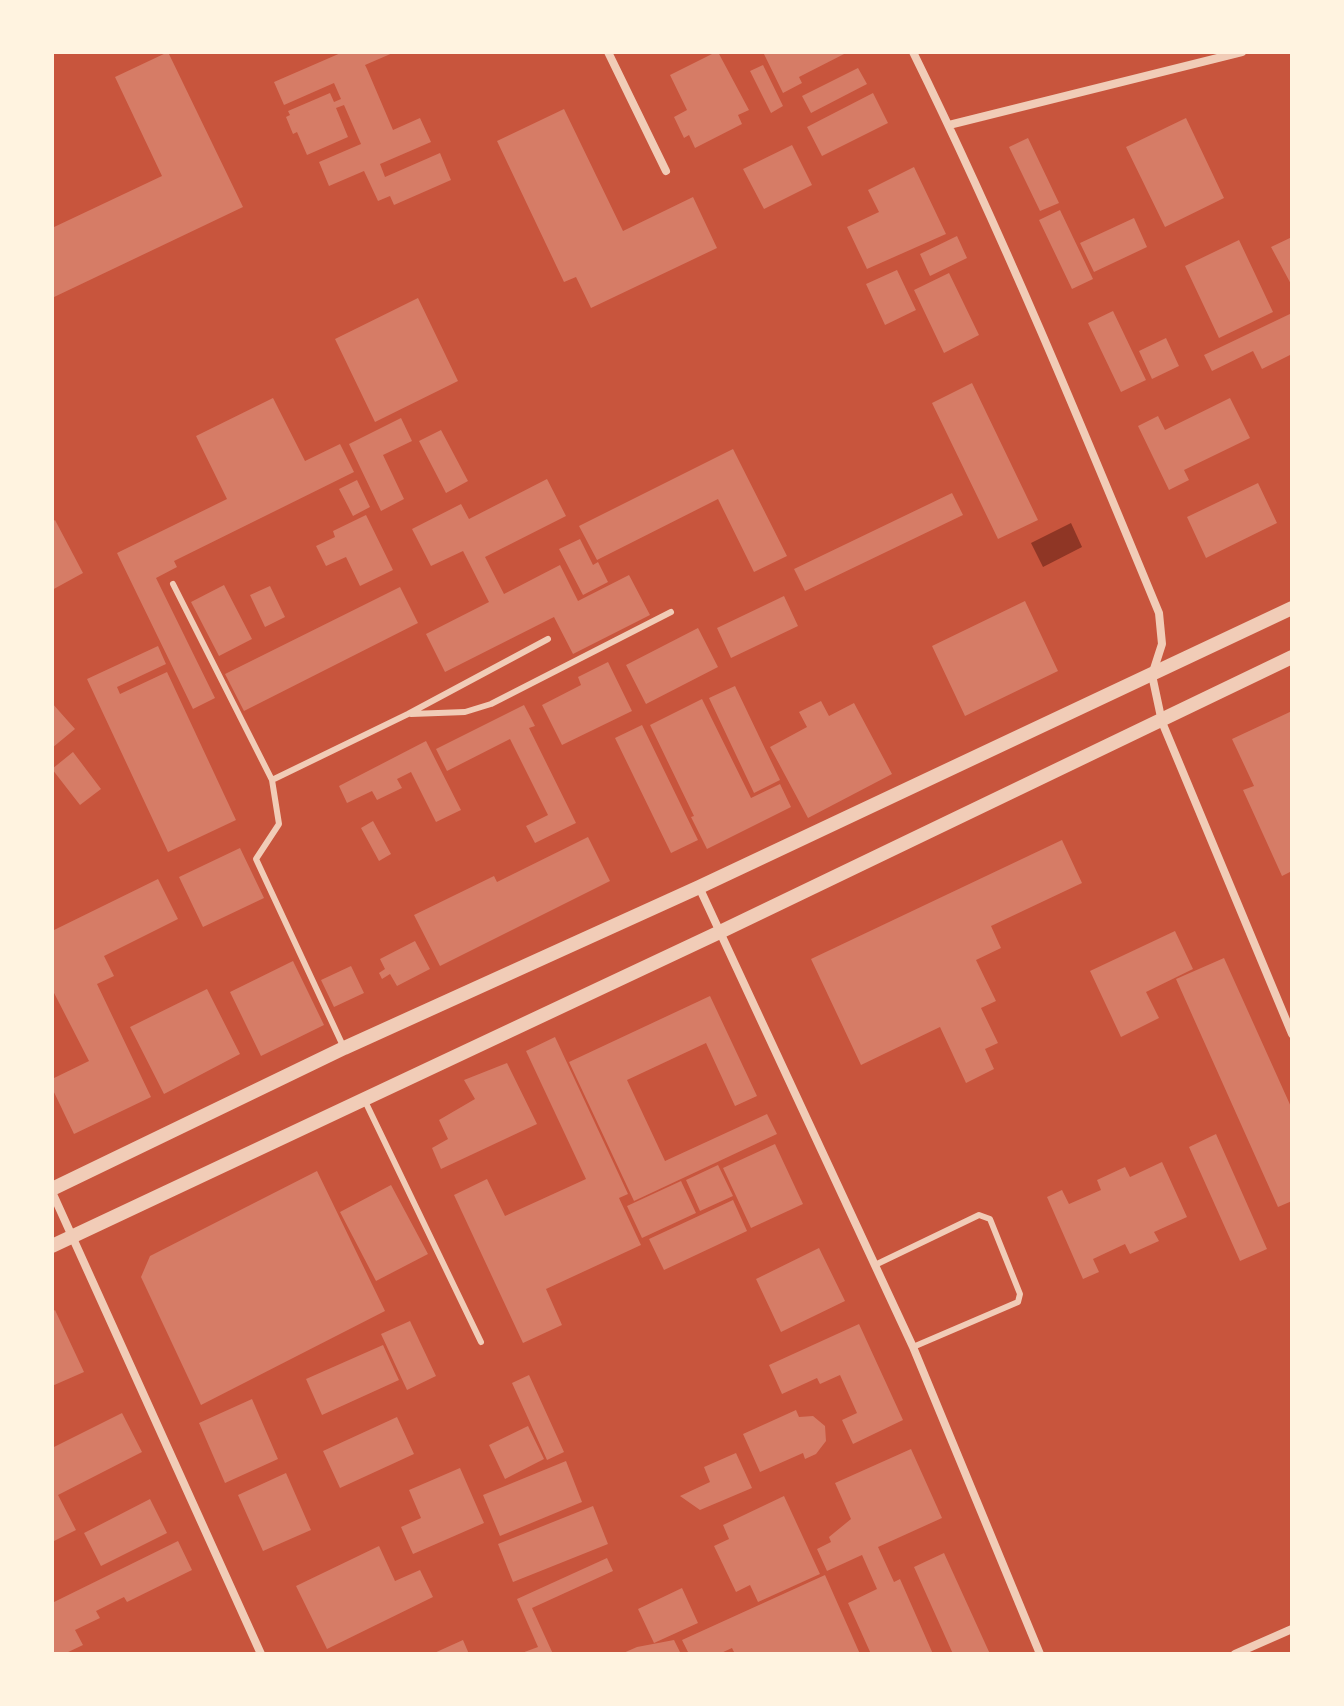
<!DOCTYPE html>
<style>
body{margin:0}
#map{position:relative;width:1344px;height:1706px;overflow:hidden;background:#c8553d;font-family:"Public Sans",sans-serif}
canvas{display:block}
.frame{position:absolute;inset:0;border:54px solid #fff3e0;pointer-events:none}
</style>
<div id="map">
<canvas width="1344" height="1706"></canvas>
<div class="frame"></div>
</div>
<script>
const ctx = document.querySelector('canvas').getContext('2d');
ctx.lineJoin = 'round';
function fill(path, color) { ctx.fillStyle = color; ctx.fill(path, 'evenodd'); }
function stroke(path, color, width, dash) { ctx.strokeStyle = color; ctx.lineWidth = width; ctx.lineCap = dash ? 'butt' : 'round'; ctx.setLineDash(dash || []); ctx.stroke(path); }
fill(new Path2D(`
 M1071 523 1082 547 1043 567 1031 543Z`), '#8f3625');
fill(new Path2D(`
 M168 52 243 207 52 298V228L162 176 115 77Z
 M343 52H395L365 65 367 69 393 130 420 118 431 142 380 164 385 177 440 153 451 180 394 205 390 196 378 201 364 171 329 186 319 162 361 144 344 105 336 108 348 137 307 155 297 132 293 134 286 117 290 115 288 111 330 93 334 102 341 99 334 83 284 105 274 82Z
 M716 52H718L749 110 738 115 742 124 695 148 689 135 684 138 674 117 687 110 670 75Z
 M763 52H848L799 77 802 83 783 93Z
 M763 65 783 106 771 113 750 71Z
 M858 68 867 84 811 113 802 96Z
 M873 93 888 123 822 156 807 127Z
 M564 109 623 231 693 197 717 248 591 308 576 277 564 282 497 141Z
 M1186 118 1224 198 1165 227 1126 147Z
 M1028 138 1059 203 1040 211 1009 147Z
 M792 145 812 185 764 209 743 169Z
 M914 167 946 234 867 269 847 227 879 212 868 190Z
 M1060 210 1093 279 1072 289 1039 220Z
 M1134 218 1147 247 1094 272 1080 243Z
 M957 236 967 258 930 276 920 254Z
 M1292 237V286L1271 247Z
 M1239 240 1273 312 1219 338 1185 266Z
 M897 270 916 310 885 325 866 284Z
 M949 273 979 335 944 353 914 290Z
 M418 298 458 381 375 422 335 339Z
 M1113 311 1146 380 1121 392 1088 323Z
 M1292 313V354L1262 369 1253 351 1212 371 1204 355Z
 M1166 338 1179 366 1152 379 1139 351Z
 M972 383 1038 520 998 539 932 403Z
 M273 398 305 461 340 444 354 472 174 561 177 567 156 578 215 698 193 709 117 553 227 499 196 436Z
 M1230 398 1250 438 1184 470 1189 480 1169 490 1138 426 1158 416 1165 430Z
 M401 418 412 441 383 455 404 499 381 511 349 444Z
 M441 430 468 481 446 493 419 441Z
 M733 449 787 556 754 572 718 499 597 560 579 526Z
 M547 479 566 516 485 557 504 594 560 565 578 601 629 575 650 615 573 654 554 617 445 672 426 634 489 602 463 551 431 566 412 529 461 504 469 519Z
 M357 480 370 507 353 516 339 489Z
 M1258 483 1277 523 1206 558 1187 517Z
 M952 493 963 515 805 591 794 569Z
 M366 515 393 570 360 586 346 557 326 566 316 546 335 537 333 531Z
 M55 520 83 573 52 590V522Z
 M580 539 593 565 598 562 608 582 583 595 559 549Z
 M224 585 252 639 219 656 191 602Z
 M270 586 285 617 265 627 250 595Z
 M400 587 418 623 244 711 225 674Z
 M784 596 798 626 731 658 717 628Z
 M1025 601 1058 671 965 716 932 646Z
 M698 628 718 667 646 704 626 665Z
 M158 646 166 664 117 687 120 694 167 672 236 820 168 852 87 679Z
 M608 662 632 711 562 745 542 705 581 685 578 677Z
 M735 686 780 780 754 793 709 698Z
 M702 699 751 798 780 784 791 807 707 849 691 817 694 816 650 725Z
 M821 701 829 716 854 703 892 774 808 818 770 747 807 727 799 712Z
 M52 703 75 729 52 748Z
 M524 705 535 726 529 728 576 823 535 843 526 826 548 815 510 739 447 771 436 749Z
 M1292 711V871L1282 876 1243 790 1254 786 1232 739Z
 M642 725 698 840 671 853 615 738Z
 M426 741 461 810 436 822 411 772 397 779 402 788 377 800 372 791 347 803 339 786Z
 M73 752 101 789 80 805 52 769Z
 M373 821 391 854 379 861 361 828Z
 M588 837 610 881 440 966 414 915 494 876 497 882Z
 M1062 840 1082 883 991 926 1001 948 976 960 996 1001 981 1008 998 1043 985 1049 994 1069 966 1083 940 1027 861 1065 811 959Z
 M240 848 264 898 203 927 179 877Z
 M158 879 178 919 104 956 114 976 97 984 151 1097 74 1134 52 1088V1079L89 1061 52 989V931Z
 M1175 931 1193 969 1146 992 1159 1018 1121 1037 1090 971Z
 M415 941 430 969 397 986 390 974 382 979 379 973 385 969 380 959Z
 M1224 958 1292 1109V1201L1278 1207 1176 979Z
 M293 961 324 1025 261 1056 230 992Z
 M351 966 364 993 334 1007 321 980Z
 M207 989 240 1054 164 1094 130 1027Z
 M710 996 757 1096 735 1106 706 1043 627 1080 665 1161 767 1114 777 1134 634 1201 569 1062Z
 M555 1037 628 1194 619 1198 641 1245 546 1289 562 1325 523 1343 454 1195 487 1179 505 1216 586 1179 526 1051Z
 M507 1063 537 1124 441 1169 432 1148 448 1139 439 1120 475 1099 464 1080Z
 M1216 1134 1267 1249 1240 1261 1189 1147Z
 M775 1144 803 1204 751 1228 723 1168Z
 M1162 1162 1187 1217 1154 1232 1159 1241 1130 1254 1125 1244 1093 1259 1099 1272 1083 1279 1047 1197 1062 1190 1069 1204 1101 1190 1097 1180 1125 1167 1130 1177Z
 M718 1165 733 1196 700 1211 686 1180Z
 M317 1171 385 1311 201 1405 141 1277 150 1256Z
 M681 1181 696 1213 642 1238 627 1206Z
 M391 1185 428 1254 376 1281 340 1212Z
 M733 1200 747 1231 664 1270 649 1239Z
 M819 1248 845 1301 781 1332 756 1279Z
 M55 1310 84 1372 52 1386V1312Z
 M410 1321 436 1376 407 1390 381 1334Z
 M859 1324 903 1420 853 1444 842 1420 857 1413 840 1375 820 1384 817 1378 782 1394 769 1365Z
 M383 1345 399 1380 322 1415 306 1379Z
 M529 1375 564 1452 547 1460 512 1383Z
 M252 1399 278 1459 225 1483 199 1423Z
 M796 1410 799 1417 813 1416 825 1426 826 1441 816 1454 805 1459 803 1453 760 1472 743 1434Z
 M122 1413 142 1452 58 1495 76 1530 52 1542V1448Z
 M397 1417 414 1454 340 1488 323 1451Z
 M528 1426 544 1459 505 1479 489 1445Z
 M911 1449 942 1518 878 1547 894 1582 900 1579 933 1654H871L848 1603 877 1589 862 1555 827 1571 817 1549 831 1542 829 1537 851 1519 835 1483Z
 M736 1453 752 1488 700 1510 680 1496 710 1482 704 1467Z
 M566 1461 582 1502 500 1536 483 1495Z
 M460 1468 484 1523 413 1554 401 1527 421 1518 409 1490Z
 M286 1473 311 1530 263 1551 238 1495Z
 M784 1496 820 1574 758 1602 750 1585 736 1592 714 1546 729 1539 723 1525Z
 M150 1499 167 1533 101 1566 84 1533Z
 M593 1506 608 1544 513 1582 498 1544Z
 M178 1541 192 1570 127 1602 124 1597 96 1611 100 1618 75 1630 83 1645 64 1654H52V1603Z
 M379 1546 395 1581 420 1570 433 1597 327 1649 296 1586Z
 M944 1553 990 1654H953L914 1567Z
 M607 1558 613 1571 532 1608 553 1654H519L538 1647 517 1599Z
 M825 1575 860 1654H754L753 1652 735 1654 732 1648 719 1654H689L682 1640Z
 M682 1588 698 1623 654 1643 638 1609Z
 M463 1640 469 1654H432Z
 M674 1640 681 1654H621L637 1647Z`), '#d67c66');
stroke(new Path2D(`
 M173 584 272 780 279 824 256 859 344 1048
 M411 714 465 712 491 704 671 612
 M272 780 408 714 548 639
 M364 1099 481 1342
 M875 1265 979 1215 990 1219 1020 1294 1018 1302 913 1347`), '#f1ccb7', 6);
stroke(new Path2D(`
 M608 52 666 171
 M913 52C1003 235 1081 424 1159 613L1162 644 1152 675 1162 722 1292 1034
 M949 125 1242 52
 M699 887 913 1347 1040 1654
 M52 1192 261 1654
 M1235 1654 1292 1629`), '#f1ccb7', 8);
stroke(new Path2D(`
 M52 1189 344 1048 699 887 1292 608
 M52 1246 722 931 1292 657`), '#f1ccb7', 14);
</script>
